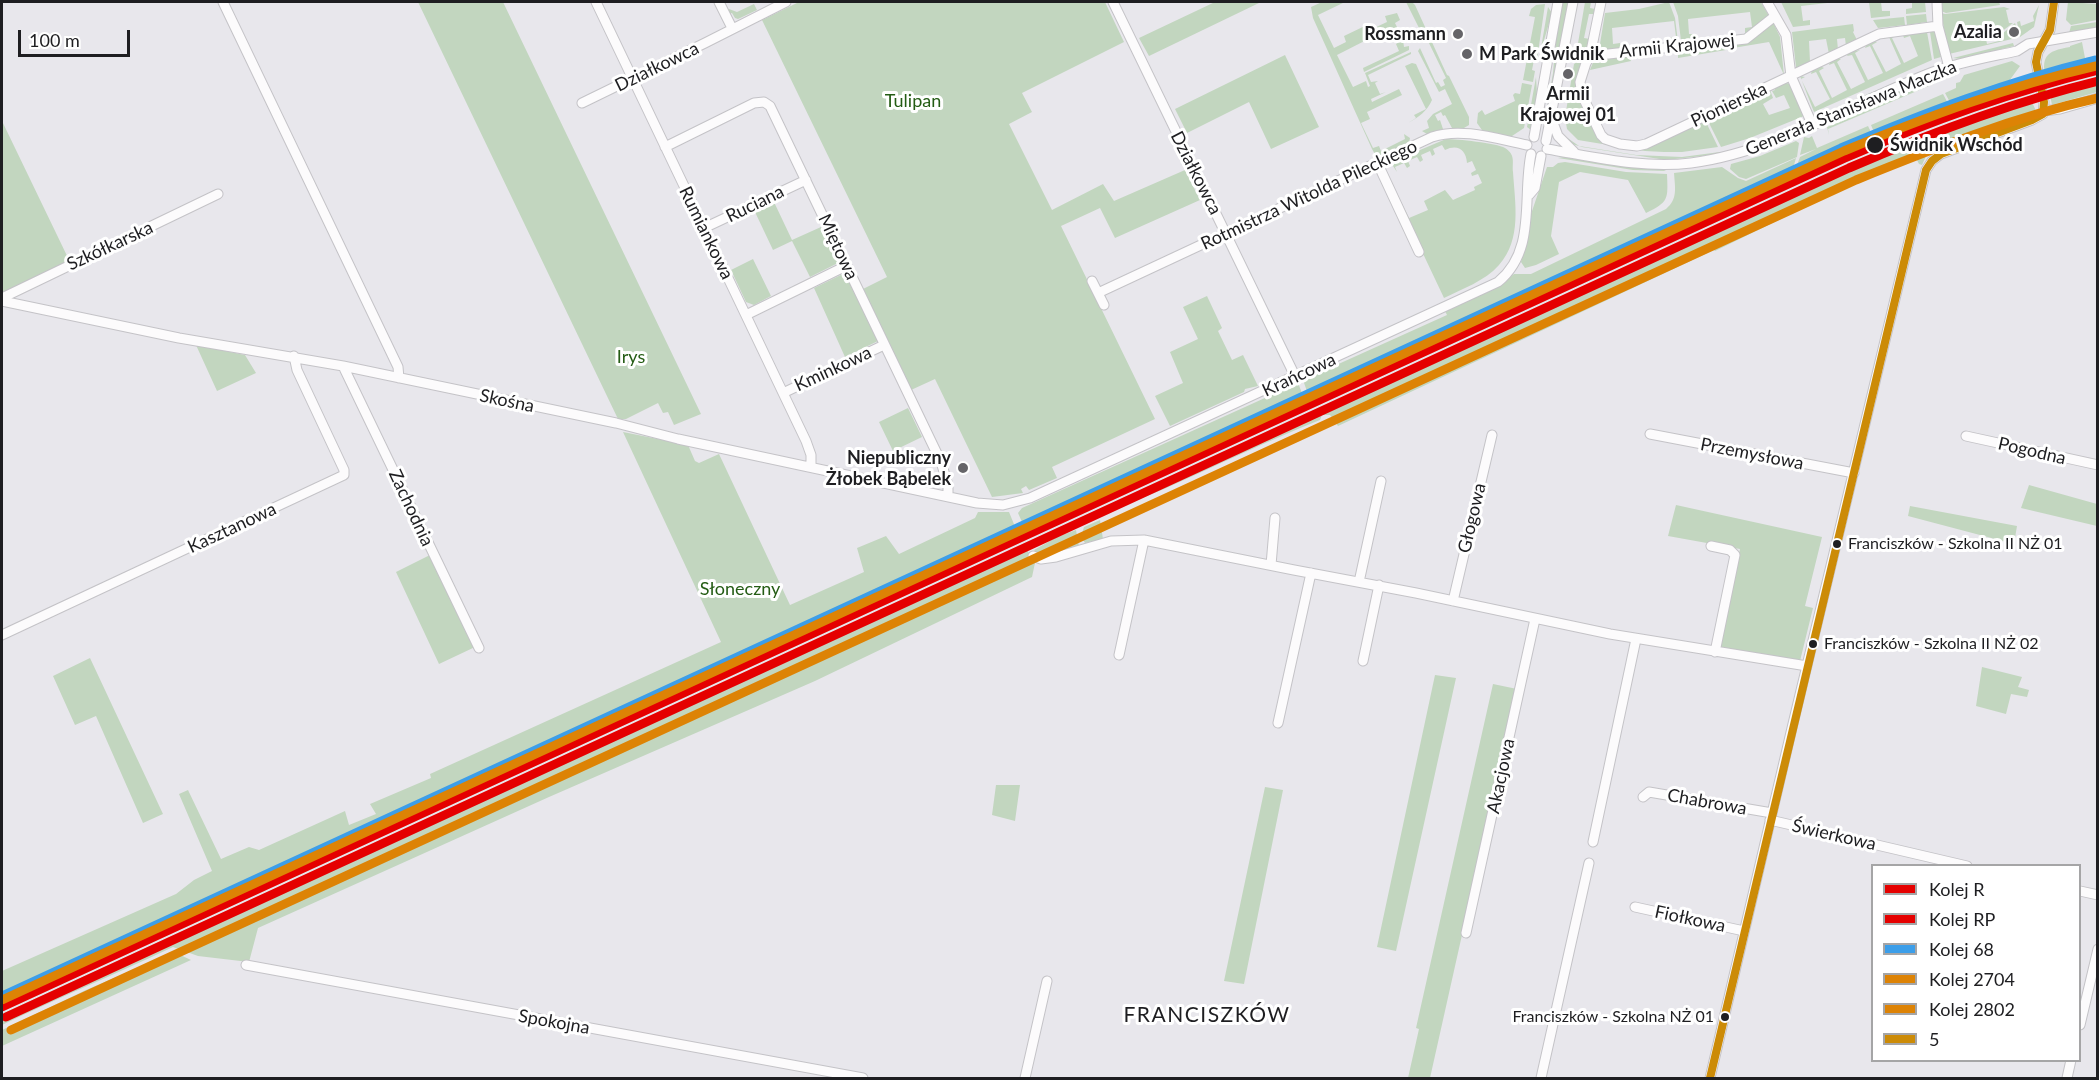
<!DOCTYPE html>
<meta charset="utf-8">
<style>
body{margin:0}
#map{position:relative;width:2099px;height:1080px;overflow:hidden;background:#e8e7ec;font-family:Lato,sans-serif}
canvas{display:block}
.frame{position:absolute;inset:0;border:3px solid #1e1e21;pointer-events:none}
.legend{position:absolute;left:1871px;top:864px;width:210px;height:198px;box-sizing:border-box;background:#fff;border:2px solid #a5a5a6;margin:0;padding:8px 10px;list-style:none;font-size:18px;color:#1e1e21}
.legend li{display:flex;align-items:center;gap:12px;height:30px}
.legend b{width:30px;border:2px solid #a5a5a6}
.scale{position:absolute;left:18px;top:30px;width:112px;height:27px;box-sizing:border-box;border:3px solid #1e1e21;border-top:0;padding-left:8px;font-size:18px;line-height:21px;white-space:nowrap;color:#1e1e21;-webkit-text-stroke:4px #fff;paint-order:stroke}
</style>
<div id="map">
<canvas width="2099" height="1080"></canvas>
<div class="frame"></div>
<ul class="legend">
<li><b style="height:8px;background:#e50000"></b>Kolej R</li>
<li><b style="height:8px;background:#e50000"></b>Kolej RP</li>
<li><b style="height:8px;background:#3c9ee9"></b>Kolej 68</li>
<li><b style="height:8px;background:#dd8305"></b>Kolej 2704</li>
<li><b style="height:8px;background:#dd8305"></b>Kolej 2802</li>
<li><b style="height:8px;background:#cc8b07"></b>5</li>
</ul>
<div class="scale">100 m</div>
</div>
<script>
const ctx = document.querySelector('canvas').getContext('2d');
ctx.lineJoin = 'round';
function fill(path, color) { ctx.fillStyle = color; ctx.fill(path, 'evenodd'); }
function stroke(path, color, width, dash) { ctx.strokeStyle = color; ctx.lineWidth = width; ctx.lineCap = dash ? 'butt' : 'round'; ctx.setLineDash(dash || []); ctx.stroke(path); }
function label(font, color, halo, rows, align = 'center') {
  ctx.font = font + ' Lato,sans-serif'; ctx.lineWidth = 6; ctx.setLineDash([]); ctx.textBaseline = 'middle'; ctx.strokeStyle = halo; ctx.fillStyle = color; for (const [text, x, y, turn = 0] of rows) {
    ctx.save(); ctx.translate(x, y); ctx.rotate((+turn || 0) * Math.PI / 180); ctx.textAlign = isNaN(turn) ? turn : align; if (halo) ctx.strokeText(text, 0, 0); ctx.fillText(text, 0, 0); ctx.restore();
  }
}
fill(new Path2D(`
 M418 2H503L701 414 674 425 668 412 663 413 658 403 626 419H618Z
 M799 2H1105L1124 42 1022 93 1032 112 1009 124 1052 210 1103 184 1114 201 1185 170 1200 200 1115 238 1100 208 1061 226 1155 419 1052 467 1057 478 1029 490 1026 486 1021 489 1023 493 992 497 935 379 911 390 863 289 887 277 762 20Z
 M1215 2 1259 3 1149 56 1139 38Z
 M1322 2H1345L1318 15 1334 48 1346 42 1344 36 1369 24 1372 29 1387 22 1385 16 1397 13 1400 20 1395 23 1399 31 1404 28 1405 30 1392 36 1388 29 1337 55 1353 87 1366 81 1368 87 1370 86 1365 73 1411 52V54L1368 75 1371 82 1378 81 1375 83 1380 94 1386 92 1371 99 1372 102 1399 89 1402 95 1367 112 1370 119 1361 123 1373 148 1379 146 1381 151 1405 139 1404 134 1410 138 1409 143 1377 158 1372 149 1313 18 1311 7Z
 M1406 2H1412L1415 5 1447 75 1449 76 1469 117V125L1464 128H1452L1445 115 1443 116 1441 112 1435 115 1438 121 1440 120 1443 129 1427 134 1422 131 1429 128 1427 121 1433 114 1452 104 1445 89 1439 92 1418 51 1420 48 1436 83 1438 82 1441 87 1445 85 1443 80 1446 78 1427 39 1417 37 1422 34Z
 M1562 2H1569L1545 132H1543L1553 73 1556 37Z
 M1585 2H1591L1590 8 1595 9 1594 14H1589L1584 38 1590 39 1584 62 1575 61Z
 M1669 2 1675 18 1678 42H1669V38L1676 37 1674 21 1612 28 1613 44 1620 43 1621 48 1599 50 1605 13 1639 9Z
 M1673 2H1761L1769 16 1745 34V28L1752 27 1750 12 1688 19 1689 34H1696L1697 40 1681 41 1678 16Z
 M1781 2H1836L1801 6 1803 21 1810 20V25L1793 27Z
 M1869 2H1881L1882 11H1890V16L1871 18Z
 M1912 2H1925L1926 12 1906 14V9L1912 8Z
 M1941 2H1999L2000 5 1946 13 1941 11Z
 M2068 2 2097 4V20L2071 25 2066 20Z
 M754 4 757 10 738 19 735 18 732 13 729 14V9L737 12Z
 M1545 4 1537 60H1534L1532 70 1535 71 1533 82 1523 80 1535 17 1529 16 1531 9 1536 5Z
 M2039 5 2034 27 2020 37 2017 22 2020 21 2021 26 2034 21 2033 16Z
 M1548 7 1552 13 1540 54Z
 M2004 7 2010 9 2006 10 2009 23H2013L2001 32V31L1985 34 1987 44 2003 40 2002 34 2015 23 2016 26 2010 28 2012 39 1949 54 1941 13 1945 14Z
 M1926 14 1927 22 1907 25 1906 16Z
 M1904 17 1905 25 1878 28 1873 20Z
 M1773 22 1780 37 1784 75 1769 42 1733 48 1732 42 1750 40Z
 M2097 22V28L2069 33 2071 26Z
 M1853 24 1854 31 1853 32 1857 40 1846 46 1845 38 1837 39 1838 50 1829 54 1826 39 1809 41 1810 62 1798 68 1796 67 1792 32Z
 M1934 31 1937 35 1941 57 1934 59 1930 32Z
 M1927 32 1932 60 1814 112 1800 76 1805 77 1801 79 1815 107 1830 99 1816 72 1811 74 1812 70 1820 66 1824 68 1819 71 1832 98 1847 90 1834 63 1829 65 1830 62 1837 58 1841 59 1837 62 1851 89 1865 82 1852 55 1847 56 1849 52 1860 50 1855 53 1868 80 1883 73 1870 46 1865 48 1867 43 1874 41 1877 42 1872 45 1886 72 1901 64 1889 37 1883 39V37L1896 36 1892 38 1904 63 1918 56 1910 36 1904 38 1903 35Z
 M1408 36 1409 39 1403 40 1404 47 1409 46V50L1364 72 1363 68 1399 51 1396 44Z
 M2082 42 2085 58 2097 56V68L2046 81C2041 57 2045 51 2070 47V46Z
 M1730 43 1732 49 1678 58V54L1688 53V48Z
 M2013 43 2014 46 1961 59 1953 58Z
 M1285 55 1319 127 1271 149 1249 102 1187 133 1175 109Z
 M1628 55 1631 61 1590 70 1594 60Z
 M2012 61 2020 66 2004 88 1952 106 1945 93 1956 88V83L1960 82 1964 75Z
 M1577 62 1583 63 1578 78 1597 135 1633 149 1705 120 1718 147 1682 152H1664L1645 151 1578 140 1567 129 1565 117 1574 64Z
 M1412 63 1416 64 1432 100C1427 111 1419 117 1408 123L1416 118 1414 115 1426 109 1405 66Z
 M1926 69 1927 70 1819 115Z
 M1536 77 1537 94 1531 130 1527 127Z
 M1930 78 1928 81 1818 128 1821 125Z
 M2025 78 2026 81H2031L2032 85 2008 92 2014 82Z
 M2097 78V92L2052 105 2049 90Z
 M1937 80 1938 82 1828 129 1829 135 1827 127Z
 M1522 83 1532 85 1524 128 1509 138 1484 133 1477 123 1478 113 1482 110 1485 115 1515 101 1513 95 1515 93 1520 94Z
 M1787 83 1791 85 1804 116 1750 138 1721 147 1707 119 1770 90 1773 98 1763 104 1769 115 1790 108 1784 95 1776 98 1772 91 1775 90 1774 88Z
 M1943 94 1950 107 1876 137 1871 125Z
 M2032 102 2036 111 2032 114 1934 151 1927 136 2012 106Z
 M2 121 70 262 2 293Z
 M1868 126 1874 138 1800 171 1797 165 1800 157 1816 149 1800 155 1804 137 1809 138 1812 136 1817 148Z
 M1566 137 1579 146 1636 155 1682 157 1720 152V154L1666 160 1582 147 1569 143 1563 138Z
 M1925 137 1932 152 1926 156 1922 165 1919 164 1914 154 1715 251 1714 250 1338 426 1330 415H1322L1320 420C1267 441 1216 466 1164 489 1120 507 1076 524 1033 545L1032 540 1802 186 1805 190Z
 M1446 139C1456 139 1497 143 1505 148 1516 155 1512 162 1513 172 1515 204 1522 239 1499 265 1485 281 1462 289 1444 298L1382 167 1385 169 1409 218 1428 210 1424 201 1445 190 1453 200 1475 190 1474 187 1482 183 1478 174 1472 176 1471 173 1476 170 1472 161 1467 163C1466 149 1457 144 1445 150L1442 145 1433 149 1435 154 1432 156 1430 151 1421 155 1423 160 1420 162 1417 157 1408 161 1410 166 1407 168 1404 163 1395 167 1397 172 1393 166 1394 161Z
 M1796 141 1799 143 1797 157 1746 179 1739 177 1730 169 1731 164 1760 156Z
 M1564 157 1631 167 1662 169 1666 171 1633 170 1558 158Z
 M1796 158 1794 165 1799 177 1691 224 1310 400 1303 380 1447 315 1445 311 1498 286 1514 274H1531L1666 209C1678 199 1675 188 1674 173L1722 167 1738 178 1746 181Z
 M1565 162 1626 172 1667 174C1668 199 1669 202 1646 213L1628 180 1580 172 1559 182 1551 236 1559 254 1536 265 1525 268 1521 262 1531 214 1547 167H1553L1558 163Z
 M774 202 792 240 821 227 838 263 810 277 792 241 773 250 755 212Z
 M753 259 771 296 754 305 746 302 731 270Z
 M845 273 878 341 845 357 814 288Z
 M1207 296 1222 328 1218 331 1232 360 1243 355 1258 386 1245 389 1244 392 1170 426 1155 396 1183 383 1170 352 1198 339 1183 307Z
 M196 345 245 355 256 373 217 391Z
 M1298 383 1306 403 1026 531 1018 513 1022 508Z
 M908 408 922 437 893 451 879 422Z
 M623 432 688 445 695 461 699 463 719 454 790 605 864 572 857 548 886 536 899 554 975 518 978 512H1009L1018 534 2 1004V971L176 894 194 880 212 871 179 794 188 790 221 859 249 847 259 850 345 811 349 825 376 814 370 804 431 778 430 774 721 642Z
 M2029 485 2097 504V526L2021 508Z
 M1676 505 1822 537 1805 606 1813 608 1800 661 1719 649 1740 549 1668 536Z
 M1910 506 2017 526 2014 544 1908 516Z
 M1100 520 1103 539 1085 543 1081 537 1084 527Z
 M1076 530 1079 546 1058 554 1038 556 1034 550 1057 537Z
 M1024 545 1035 563 1032 577 815 681 549 797 258 928 249 962 198 956 173 947C116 974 58 998 2 1025V1014Z
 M430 555 475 647 439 664 396 572Z
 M90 658 163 814 143 823 96 716 75 725 53 676Z
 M1982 667 2022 677 2018 687 2029 690 2027 697 2011 694 2006 714 1976 706Z
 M1435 675 1456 678 1396 951 1377 947Z
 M1493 684 1517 689 1430 1078H1408L1419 1029 1416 1028Z
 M996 785H1020L1015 821 992 815Z
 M1265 787 1283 790 1244 984 1224 981Z
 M174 952 191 960 2 1046V1030L86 990Z`), '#c2d6bf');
const minor = new Path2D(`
 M223 2 398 367 399 378
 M596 2 806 441 811 455V466
 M719 2 732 28
 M1113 2 1295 376
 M1601 2 1590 56 1586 63 1580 82 1582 95 1601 135 1605 139 1620 144 1637 146 1646 144 1879 34 1938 26
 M1767 2 1786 35 1791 76 1812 124
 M1937 2 1938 26 1949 67
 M1590 56 1746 39 1775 16
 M582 103 705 43 786 2
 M2044 111 2060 109 2098 98
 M1552 120 1558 136 1574 152
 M1534 137 1558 2
 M1546 141 1573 2
 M665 147 754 103 764 102 770 106 941 462 948 485V496
 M1547 149C1595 157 1643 169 1691 163 1775 152 1855 102 1933 72 1960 62 1990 57 2017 51L2028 44 2098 32
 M1377 162 1419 252
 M1529 195 1535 188 1541 156
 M704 228 806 180
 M1092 281 1104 305
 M1098 293 1432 137C1462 127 1497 139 1527 145
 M2 298 218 194
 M2 301 179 338 343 366 616 423 678 439 977 503 1003 505 1030 498 1498 282C1537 250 1522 197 1531 154
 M746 315 846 266
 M343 366 479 648
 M783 393 884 345
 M1650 434 1854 473
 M1966 436 2098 465
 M1711 546 1730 550 1735 555 1715 652
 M1033 556 1041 559 1056 557 1111 541 1144 540 1294 570 1416 593 1610 634 1807 666
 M1271 565 1275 518
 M1359 582 1381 481
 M1453 601 1492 435
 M2 635 344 475V470L297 370 294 356
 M1119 655 1144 540
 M1363 661 1379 585
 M1278 723 1311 573
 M1643 797 1649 792 1772 813
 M1770 820 1967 866
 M1593 842 1636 639
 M2080 891 2098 895
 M1635 907 1744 931
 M1466 933 1535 619
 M246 965 863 1078
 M2080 1025 2098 949
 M1025 1078 1047 981
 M1541 1078 1589 863
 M1710 1078 1792 728 1926 170 1932 161 1941 154 2032 120 2043 114 2044 102 2036 62 2038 52 2050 30 2054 2
 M2067 1078 2071 1060`);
stroke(minor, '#c4c3c7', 11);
stroke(minor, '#fcfbfc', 9);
stroke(new Path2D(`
 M1710 1078 1926 170 1932 161 1941 154 2032 120 2043 114 2044 102 2036 62 2038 52 2050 30 2054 2`), '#cc8b07', 8);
stroke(new Path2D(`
 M2 1007 1845 158C1927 122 2010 92 2098 70`), '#e50000', 9);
stroke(new Path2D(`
 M6 1017 1849 168C1930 133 2012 102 2098 81`), '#e50000', 9);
stroke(new Path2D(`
 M2 996 1841 148C1924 113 2008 81 2095 60`), '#3c9ee9', 9);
stroke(new Path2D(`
 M2 1000 1844 151C1926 117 2009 86 2096 66`), '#dd8305', 9);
stroke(new Path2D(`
 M11 1030 1856 180C1935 148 2014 117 2098 98`), '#dd8305', 9);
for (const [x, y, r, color] of [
 [2014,32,6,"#656468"],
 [1458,34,6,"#656468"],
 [1467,54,6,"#656468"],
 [1568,74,6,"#656468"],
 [1875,145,9,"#1e1e21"],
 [963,468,6,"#656468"],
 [1837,544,5,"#1e1e21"],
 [1813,644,5,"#1e1e21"],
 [1725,1017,5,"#1e1e21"]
]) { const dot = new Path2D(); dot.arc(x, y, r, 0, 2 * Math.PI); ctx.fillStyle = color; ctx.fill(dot); stroke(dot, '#fff', 2); }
label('16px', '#1e1e21', '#fff', [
 ["Franciszków - Szkolna II NŻ 01",1848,544],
 ["Franciszków - Szkolna II NŻ 02",1824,644],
 ["Franciszków - Szkolna NŻ 01",1714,1017,"right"]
], 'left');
label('bold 18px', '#1e1e21', '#fff', [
 ["Azalia",2002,32],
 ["Rossmann",1446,34],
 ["M Park Świdnik",1479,54,"left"],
 ["Armii",1568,94,"center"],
 ["Krajowej 01",1568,115,"center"],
 ["Niepubliczny",951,458],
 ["Żłobek Bąbelek",951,479]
], 'right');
label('18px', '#1e1e21', '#fff', [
 ["Armii Krajowej",1677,46,-6],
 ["Działkowca",657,67,-26],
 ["Pionierska",1729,105,-25],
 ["Generała Stanisława Maczka",1851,108,-22],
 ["Działkowca",1196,173,63],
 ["Rotmistrza Witolda Pileckiego",1309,195,-25],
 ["Ruciana",755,204,-26],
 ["Rumiankowa",706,233,64],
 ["Szkółkarska",110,246,-25],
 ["Miętowa",838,247,65],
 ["Kminkowa",833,369,-25],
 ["Krańcowa",1299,375,-25],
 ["Skośna",507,401,12],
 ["Pogodna",2032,451,13],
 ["Przemysłowa",1752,454,11],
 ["Zachodnia",411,508,65],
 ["Głogowa",1472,518,-77],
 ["Kasztanowa",232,528,-25],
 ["Akacjowa",1501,776,-78],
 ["Chabrowa",1707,802,10],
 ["Świerkowa",1834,835,13],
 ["Fiołkowa",1690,919,12],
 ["Spokojna",554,1022,10]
]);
label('18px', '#245c14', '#fff', [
 ["Tulipan",913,101],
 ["Irys",631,357],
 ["Słoneczny",740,589]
]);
label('bold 18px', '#1e1e21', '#fff', [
 ["Świdnik Wschód",1890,145]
], 'left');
ctx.letterSpacing = '1.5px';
label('21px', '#1e1e21', '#fff', [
 ["FRANCISZKÓW",1207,1015]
]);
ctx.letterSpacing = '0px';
</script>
